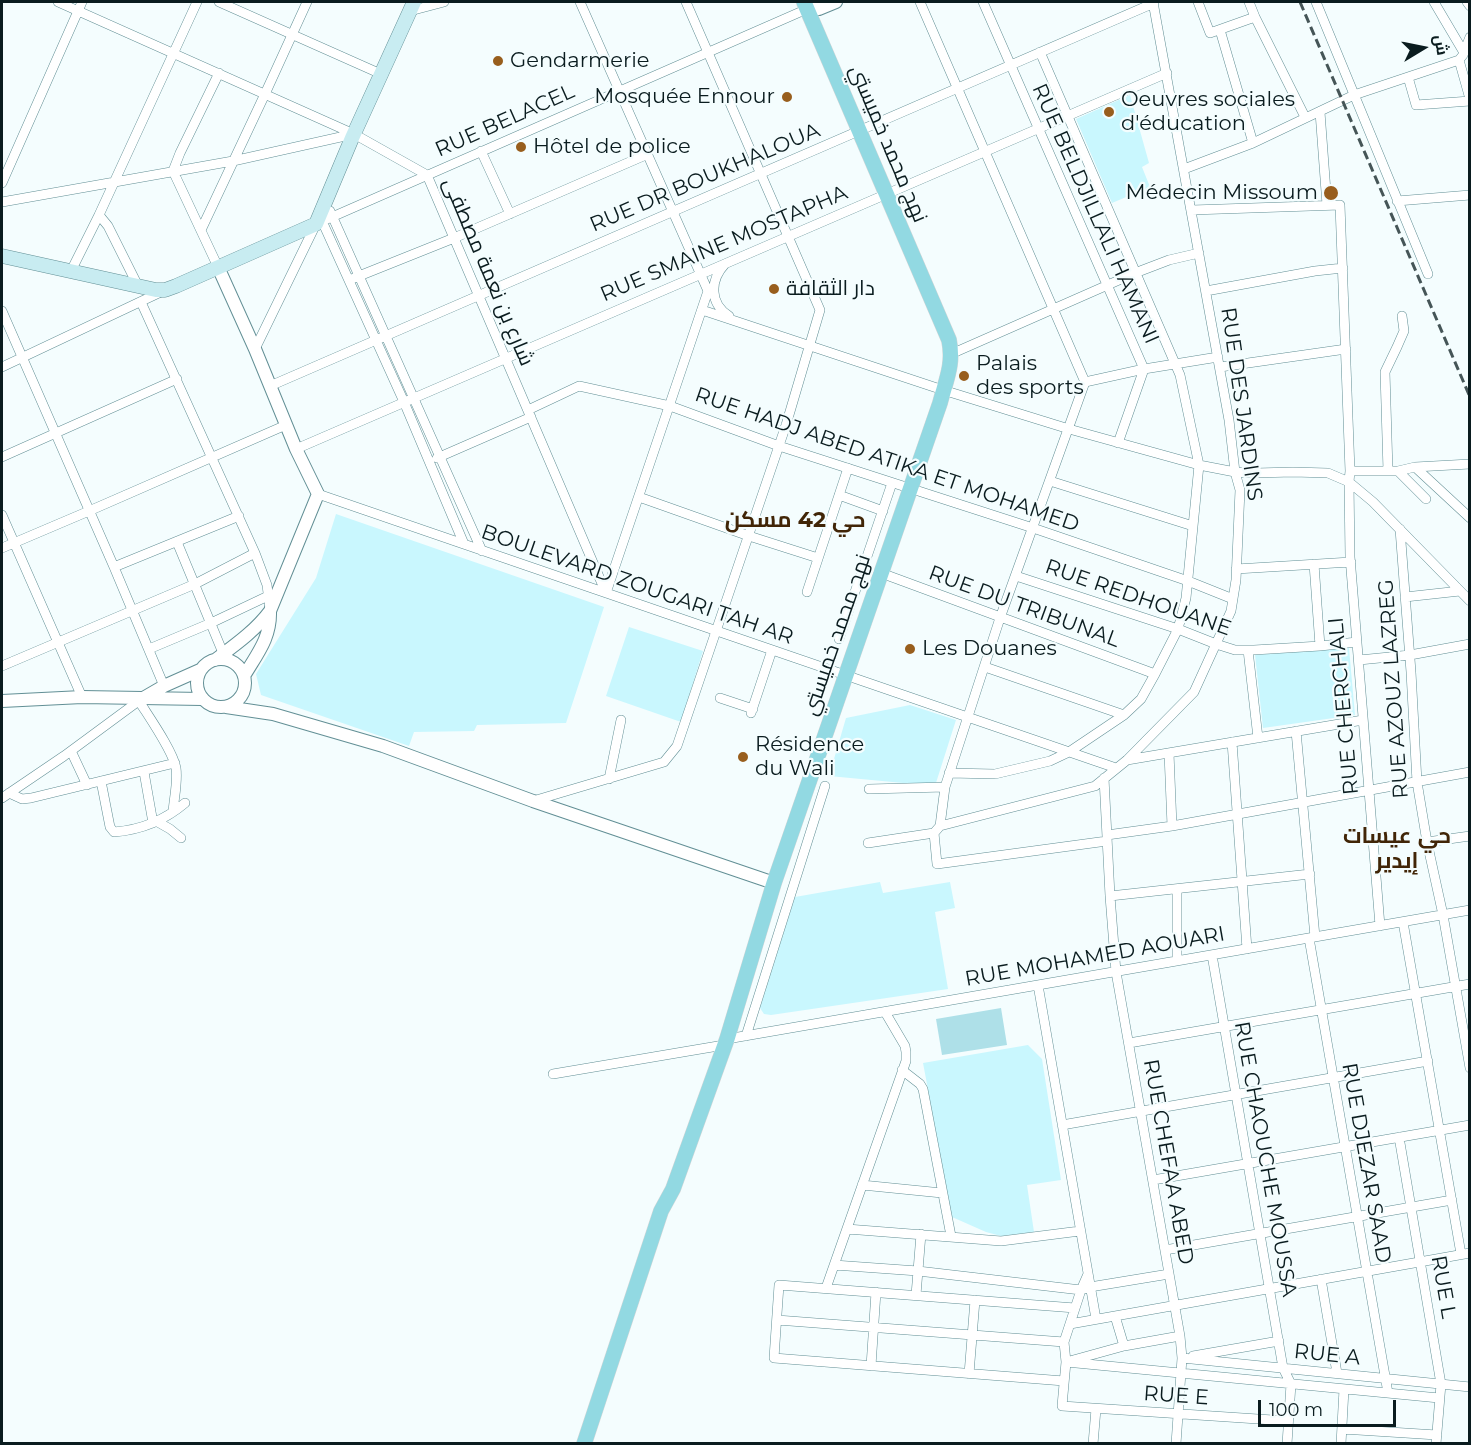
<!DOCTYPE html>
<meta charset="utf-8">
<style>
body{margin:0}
#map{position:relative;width:1471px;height:1445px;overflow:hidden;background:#f4fdfe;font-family:Montserrat,Cairo,sans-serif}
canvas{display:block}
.frame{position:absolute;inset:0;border:3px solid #0a1c1f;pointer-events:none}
.north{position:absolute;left:1393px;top:18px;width:60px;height:60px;-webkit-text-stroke:4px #f4fdfe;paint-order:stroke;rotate:80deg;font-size:16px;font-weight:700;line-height:24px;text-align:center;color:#0a1c1f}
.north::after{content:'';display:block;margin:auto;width:21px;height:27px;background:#0a1c1f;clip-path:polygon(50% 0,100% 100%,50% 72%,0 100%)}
.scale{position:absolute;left:1258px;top:1400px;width:138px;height:27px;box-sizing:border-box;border:3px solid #0a1c1f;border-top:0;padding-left:8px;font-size:18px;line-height:21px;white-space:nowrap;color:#0a1c1f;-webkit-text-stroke:4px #f4fdfe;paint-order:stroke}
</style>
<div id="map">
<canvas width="1471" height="1445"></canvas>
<div class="frame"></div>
<div class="north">ش</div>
<div class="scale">100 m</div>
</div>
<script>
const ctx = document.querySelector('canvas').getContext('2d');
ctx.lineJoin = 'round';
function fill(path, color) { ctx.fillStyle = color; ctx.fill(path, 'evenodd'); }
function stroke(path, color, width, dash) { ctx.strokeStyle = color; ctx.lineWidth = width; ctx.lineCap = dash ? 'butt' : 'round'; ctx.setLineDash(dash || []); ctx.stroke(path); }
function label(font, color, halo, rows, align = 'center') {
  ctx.font = font + ' Montserrat,Cairo,sans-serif'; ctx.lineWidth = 4.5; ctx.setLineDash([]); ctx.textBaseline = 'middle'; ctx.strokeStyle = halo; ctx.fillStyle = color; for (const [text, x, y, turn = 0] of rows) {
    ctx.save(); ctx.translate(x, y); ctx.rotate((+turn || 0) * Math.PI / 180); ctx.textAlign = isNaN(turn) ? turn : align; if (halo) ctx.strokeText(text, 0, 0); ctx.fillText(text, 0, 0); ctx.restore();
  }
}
fill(new Path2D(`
 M1130 95 1149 163 1142 167 1150 187 1112 203 1076 119Z
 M336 514 604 607 566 723 477 725 474 731 414 732 409 746 261 695 256 674 316 578Z
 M629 627 703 651 681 722 606 696Z
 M1349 648 1355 715 1263 728 1255 655Z
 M910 705 956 720 935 786 829 776 846 718Z
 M880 882 883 893 950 882 955 908 935 912 948 989 771 1015 764 1014 760 1008 795 897Z
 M1028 1045 1042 1059 1061 1180 1027 1185 1034 1232 1001 1236 986 1232 952 1217 923 1063Z`), '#c9f7fe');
fill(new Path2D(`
 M1001 1008 1007 1045 942 1055 936 1019Z`), '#aee0e8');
const minor = new Path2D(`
 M58 2 354 134 427 175 606 593
 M219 2 381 74
 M580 2 708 291 606 593
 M920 2 1085 382
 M983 2 1144 369 1118 443
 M1198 2 1210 33 1255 17 1305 117
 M1249 2 1255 17
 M1316 2 1428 274
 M1434 2 1463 51
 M1467 2 1470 6
 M410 11 444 2
 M1220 30 1253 143
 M1459 60 1470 99
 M1408 77 1416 105 1470 101
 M1320 112 1327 205
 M481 151 510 214
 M1184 169 1253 143 1354 95 1459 60 1463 55 1470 37
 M2 183 82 2
 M1397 201 1470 195
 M2 202 233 161 354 134
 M1192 210 1340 205 1350 471 1349 482 1350 557 1380 926
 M330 211 482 551
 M99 215 197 2
 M322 221 404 402 464 544
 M201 230 265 94 307 2
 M725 264C710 280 709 303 729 316
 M218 267 173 171 180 153 219 73
 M71 271 99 215 108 226 138 286
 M354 278 454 238 648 154
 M1206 291 1315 271 1343 268
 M141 302 255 553 267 585 270 609
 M702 310 943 390 1069 429 1199 465 1235 472 1256 473 1293 472 1328 473 1349 482 1373 502 1470 601
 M2 311 114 567 164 686
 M255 349 316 224 807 9
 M951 354 1135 273 1169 260 1199 253
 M2 367 163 291
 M1220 367 1346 349
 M1085 382 1000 618 945 787 940 826 934 833 937 864 1107 841
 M1085 382 1144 369 1218 357
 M270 386 1154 3
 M528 410 579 386 670 406 779 446 1033 528 1188 581 1233 599
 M296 449 1167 73
 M2 457 177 379
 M437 458 531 417
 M1415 467 1470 518
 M1350 471H1398L1415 467 1470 464
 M1388 471 1385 372 1397 347 1404 331 1402 316
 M1398 471 1426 499
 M1050 481 1193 526
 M318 494 1116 768
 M839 495 883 511
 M639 497 749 536 818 558
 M2 515 82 697
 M1400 529 1411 672 1417 782 1427 842 1443 915 1470 1068
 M177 542 223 653
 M2 548 89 511 286 425
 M1314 564 1320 646
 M114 567 239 516
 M1236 569 1351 562
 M881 573 1155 674
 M1016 576 1178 629 1216 644 1235 650H1254L1320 646 1357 642
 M807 592 848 468
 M1405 597 1460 591
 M839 639 892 483
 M149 649 211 623 268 596
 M1248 650 1258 738
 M1359 660 1410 655 1470 644
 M2 666 195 584 255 553
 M985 667 1124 715
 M720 698 753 709
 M139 701C149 717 173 751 176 768 178 782 174 798 173 812
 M751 713 772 650
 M1296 731 1315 937
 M1232 742 1247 949
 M71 751 87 785
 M1169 753 1172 826
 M1127 760 1363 720
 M144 772 153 823
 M949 773 995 774 1050 761 1069 752 1124 715 1141 699 1155 674 1178 629 1186 598 1199 465 1180 375 1040 52
 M1104 778 1110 896 1116 972 1180 1336 1182 1358 1176 1444
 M609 779 621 720
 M101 781 110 827 114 832C140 830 165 820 185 803
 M869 789 945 787
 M9 793 22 799 31 798 175 763
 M2 798 64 756 144 697
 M533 801 664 762 677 746 786 425 820 310 686 2
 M156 821 170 829 181 838
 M940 826 1095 786 1127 760 1194 692 1231 611 1236 580 1240 490 1235 472 1229 420 1153 2
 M1107 835 1172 826 1470 772
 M1427 842 1470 836
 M868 843 934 833
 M1110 896 1310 874
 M1403 922 1461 1254
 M1309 938 1388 1393
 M1212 955 1283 1368 1291 1384 1287 1444
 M1177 961V889
 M1038 985 1096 1319
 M746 1036 825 786
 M727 1039 1470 910
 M1129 1043 1470 984
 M902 1070 920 1084 923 1089 951 1236
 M553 1074 724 1045
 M1062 1125 1428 1061
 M1399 1137 1441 1384 1436 1444
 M1153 1180 1470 1125
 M862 1185 942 1193
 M847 1229 1001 1241 1080 1231
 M1165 1250 1452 1200
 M834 1265 918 1271 1081 1290 1090 1287 1169 1274
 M1088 1274 1081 1290 1064 1342 1066 1362 1439 1398
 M1321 1279 1337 1373
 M826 1288 906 1061V1052L905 1046 885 1012
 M916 1295 921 1234
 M1115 1316 1124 1346
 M777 1320 1064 1342
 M1070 1324 1470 1253
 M1180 1336 1124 1346 1066 1362 1062 1406 1288 1421
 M1193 1356 1279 1341
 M1182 1358 1470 1387
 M871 1366 876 1292
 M969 1374 975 1300
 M1064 1381 774 1358 779 1285 1075 1308
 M1342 1429 1437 1435
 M1093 1444 1096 1409
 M1341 1444 1344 1389`);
const tertiary = new Path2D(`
 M807 9H819L836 2
 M197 683a24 24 0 1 1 48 0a24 24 0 1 1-48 0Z
 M215 660C235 645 255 631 270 611L318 494 296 449 255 349 218 267
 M244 676C257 654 271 638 270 611
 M145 697 164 686 200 670
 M2 701 82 697 202 699
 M226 707 273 714 383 746 533 801 774 883`);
const secondary = new Path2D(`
 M2 256 156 290H165L176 286 316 224 352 138 414 2`);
const primary = new Path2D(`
 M584 1444 661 1211 673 1189 727 1039 774 883 940 403C946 380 954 364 949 340L804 2`);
stroke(minor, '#628f95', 10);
stroke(tertiary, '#628f95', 14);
stroke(secondary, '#628f95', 15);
stroke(primary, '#d3d6d7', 16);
stroke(minor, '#fff', 9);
stroke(tertiary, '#fff', 12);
stroke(secondary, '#c8ecf1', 14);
stroke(primary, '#92d9e2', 15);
stroke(new Path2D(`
 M1300 2 1470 397`), '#455557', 3, [9, 4.5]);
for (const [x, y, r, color] of [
 [498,61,6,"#985e1d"],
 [787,97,6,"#985e1d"],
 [1109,112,6,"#985e1d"],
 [521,147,6,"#985e1d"],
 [1331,193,8,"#985e1d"],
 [774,289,6,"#985e1d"],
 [964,376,6,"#985e1d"],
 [910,649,6,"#985e1d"],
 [743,757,6,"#985e1d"]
]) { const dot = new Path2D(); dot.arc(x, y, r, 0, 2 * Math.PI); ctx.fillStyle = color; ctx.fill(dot); stroke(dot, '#f4fdfe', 2); }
label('21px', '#0a1c1f', '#f4fdfe', [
 ["Gendarmerie",510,61],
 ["Mosquée Ennour",775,97,"right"],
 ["Oeuvres sociales",1121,100],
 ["d'éducation",1121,124],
 ["Hôtel de police",533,147],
 ["Médecin Missoum",1318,193,"right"],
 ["دار الثقافة",786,289],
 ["Palais",976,364],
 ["des sports",976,388],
 ["Les Douanes",922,649],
 ["Résidence",755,745],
 ["du Wali",755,769]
], 'left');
label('21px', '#0a1c1f', '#f4fdfe', [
 ["RUE BELACEL",505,121,-24],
 ["نهج محمد خميستي",888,144,67],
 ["RUE DR BOUKHALOUA",705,178,-23],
 ["RUE BELDJILLALI HAMANI",1095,214,66],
 ["RUE SMAINE MOSTAPHA",724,244,-23],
 ["شارع بن نعمة مصطفى",488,272,67],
 ["RUE DES JARDINS",1241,404,82],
 ["RUE HADJ ABED ATIKA ET MOHAMED",887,460,19],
 ["BOULEVARD ZOUGARI TAH AR",637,585,19],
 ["RUE REDHOUANE",1138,598,19],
 ["RUE DU TRIBUNAL",1024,607,20],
 ["نهج محمد خميستي",837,635,-71],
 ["RUE AZOUZ LAZREG",1394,689,-94],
 ["RUE CHERCHALI",1344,706,-95],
 ["RUE MOHAMED AOUARI",1095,957,-10],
 ["RUE CHAOUCHE MOUSSA",1265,1159,80],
 ["RUE CHEFAA ABED",1168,1162,80],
 ["RUE DJEZAR SAAD",1366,1163,80],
 ["RUE L",1443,1287,80],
 ["RUE A",1327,1355,6],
 ["RUE E",1176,1396,4]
]);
label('bold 22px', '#412507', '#f4fdfe', [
 ["حي 42 مسكن",795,521],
 ["حي عيسات",1397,837],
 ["إيدير",1397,862]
]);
</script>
